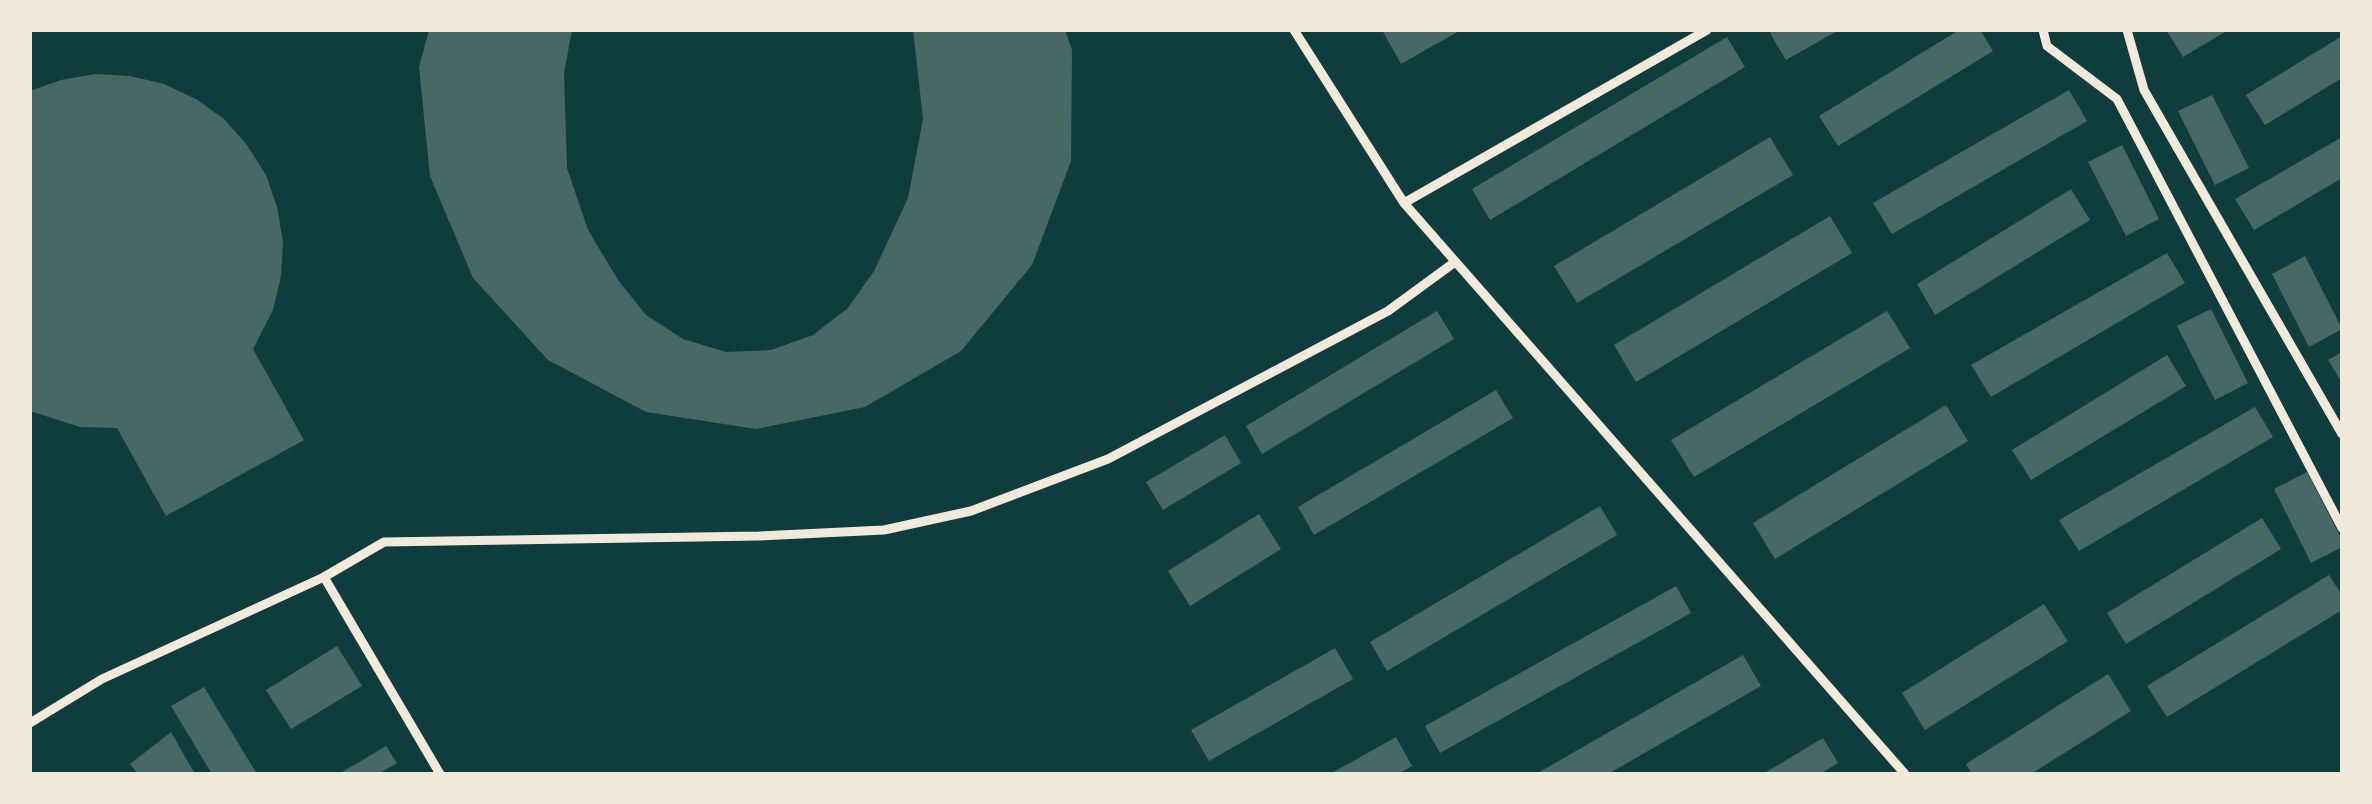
<!DOCTYPE html>
<style>
body{margin:0}
#map{position:relative;width:2372px;height:804px;overflow:hidden;background:#0f3d3e;font-family:"Source Sans 3",sans-serif}
canvas{display:block}
.frame{position:absolute;inset:0;border:32px solid #f1e9da;pointer-events:none}
</style>
<div id="map">
<canvas width="2372" height="804"></canvas>
<div class="frame"></div>
</div>
<script>
const ctx = document.querySelector('canvas').getContext('2d');
ctx.lineJoin = 'round';
function fill(path, color) { ctx.fillStyle = color; ctx.fill(path, 'evenodd'); }
function stroke(path, color, width, dash) { ctx.strokeStyle = color; ctx.lineWidth = width; ctx.lineCap = dash ? 'butt' : 'round'; ctx.setLineDash(dash || []); ctx.stroke(path); }
fill(new Path2D(`
 M429 30H572L564 73 567 168 588 230 618 280 646 315 683 339 726 352 771 350 813 335 848 308 874 271 908 198 923 119 913 30H1065L1072 50 1071 161 1032 265 961 351 865 407 756 429 646 412 548 360 473 278 430 176 419 67Z
 M1382 30H1461L1401 64Z
 M1775 30H1839L1786 60 1770 33Z
 M1959 30H1980L1993 51 1838 146 1819 116Z
 M2166 30H2228L2183 57Z
 M2342 36V78L2265 125 2246 95Z
 M1727 37 1745 67 1490 220 1472 189Z
 M95 74 130 76 164 84 196 99 224 119 247 145 266 175 277 207 283 242 281 276 273 310 253 349 304 440 166 516 117 428 80 427 30 411V91L61 80Z
 M2069 90 2087 121 1892 234 1873 203Z
 M2212 95 2249 168 2215 185 2178 111Z
 M1770 137 1793 175 1577 303 1554 266Z
 M2342 137V178L2254 230 2235 199Z
 M2122 145 2159 219 2126 236 2088 162Z
 M2071 189 2090 220 1935 315 1917 284Z
 M1830 216 1852 253 1636 382 1614 345Z
 M2167 253 2185 283 1991 397 1971 365Z
 M2305 256 2342 329 2309 347 2272 274Z
 M2211 309 2248 383 2215 400 2177 326Z
 M1437 311 1454 339 1262 454 1246 426Z
 M1887 311 1910 348 1694 477 1671 440Z
 M2342 352V383L2328 360Z
 M2167 355 2186 386 2031 480 2012 450Z
 M1496 390 1513 418 1314 535 1298 507Z
 M1946 405 1968 441 1775 559 1753 523Z
 M2255 407 2273 437 2079 551 2059 520Z
 M1225 435 1241 463 1163 510 1146 482Z
 M2307 472 2342 540V547L2311 563 2274 489Z
 M1600 506 1617 535 1387 671 1370 642Z
 M1259 514 1281 549 1190 606 1168 571Z
 M2262 518 2281 549 2126 644 2107 613Z
 M2329 575 2342 595V610L2167 717 2147 686Z
 M1676 586 1691 613 1440 753 1425 726Z
 M2044 604 2068 641 1925 730 1902 693Z
 M337 646 362 686 291 729 266 690Z
 M1335 648 1353 679 1209 761 1191 730Z
 M1743 655 1761 686 1608 774H1536Z
 M2108 674 2131 711 2031 774H1972L1966 764Z
 M204 687 257 774H212L171 706Z
 M171 732 195 774H138L130 764Z
 M1396 737 1412 766 1398 774H1330Z
 M1823 738 1838 763 1820 774H1763Z
 M386 746 397 763 378 774H339Z`), '#486865');
stroke(new Path2D(`
 M1294 30 1404 203 1905 774
 M2043 30 2047 46 2117 99 2342 528
 M2127 30 2144 90 2342 434
 M1404 203 1707 30
 M324 577 440 774
 M30 723 102 679 324 577 384 542 759 536 884 530 971 511 1108 459 1388 311 1455 262`), '#f1e9da', 9);
</script>
